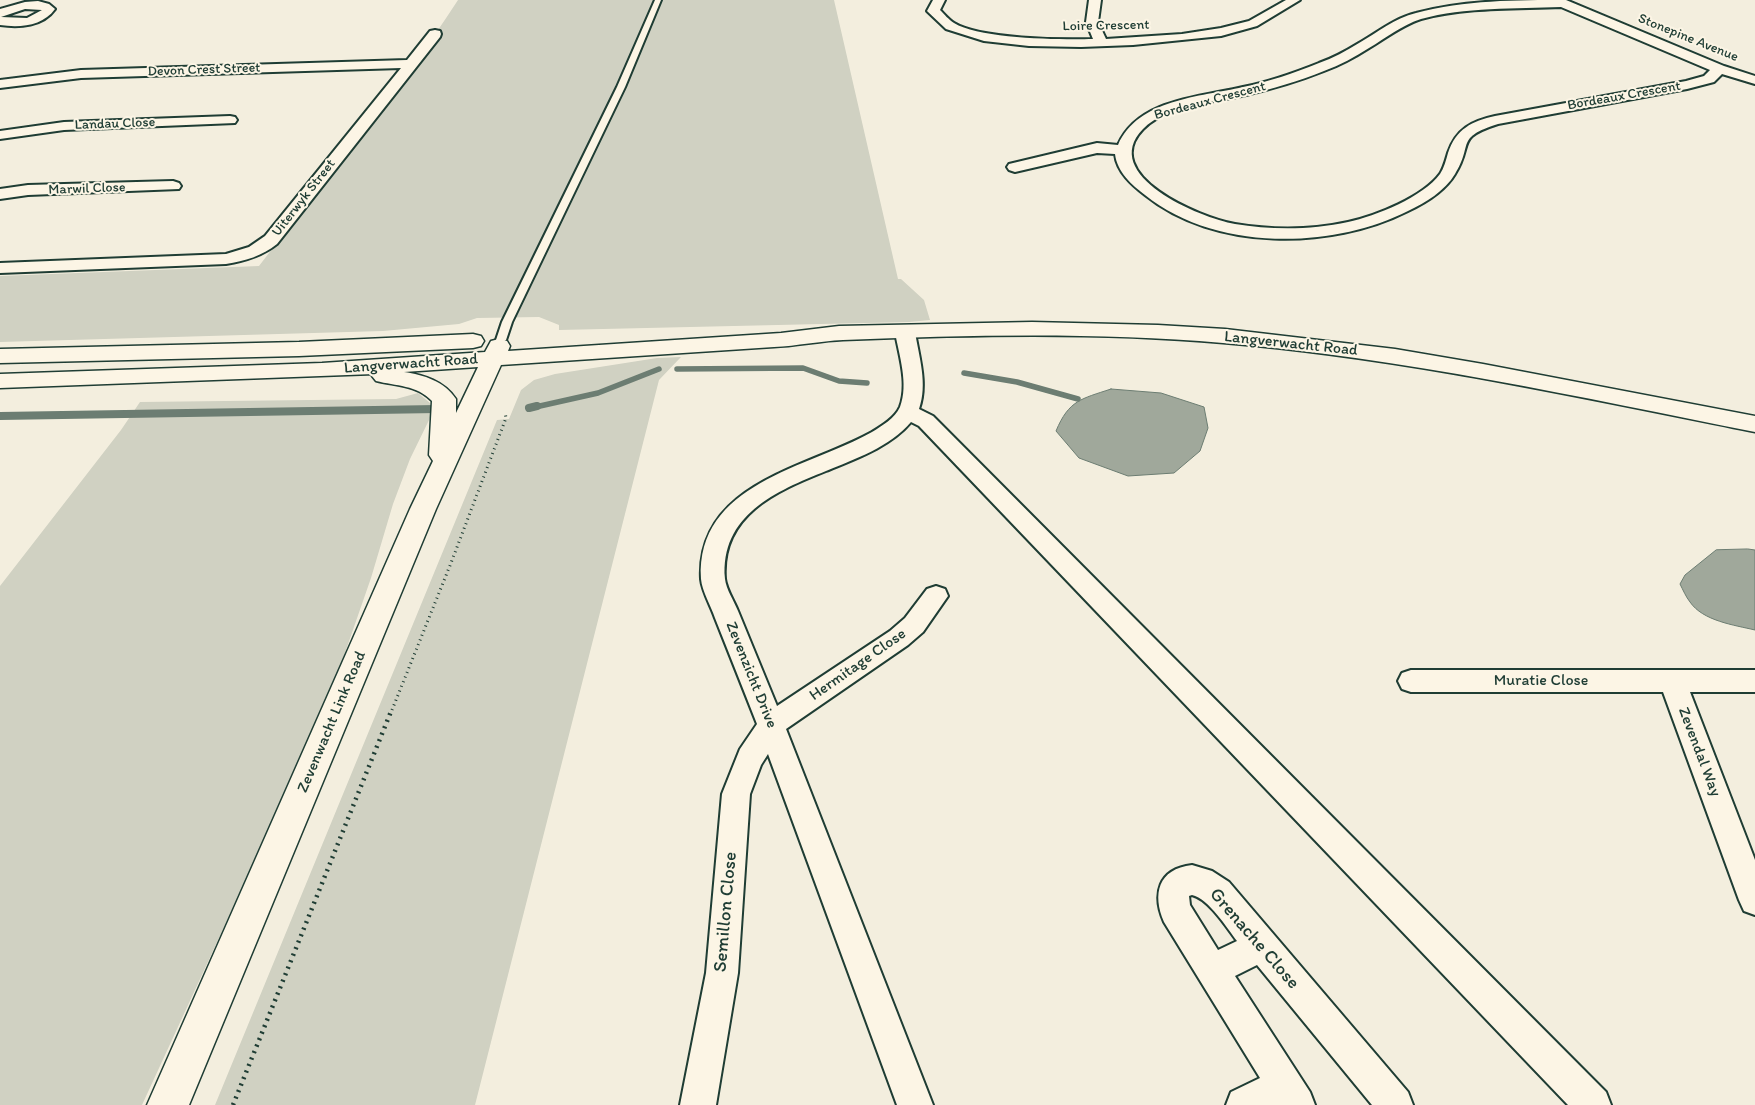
<!DOCTYPE html>
<style>
body{margin:0}
canvas{display:block;background:#f3eede}
</style>
<canvas width="1755" height="1105"></canvas>
<script>
const ctx = document.querySelector('canvas').getContext('2d');
ctx.lineJoin = 'round';
function fill(path, color) { ctx.fillStyle = color; ctx.fill(path, 'evenodd'); }
function stroke(path, color, width, dash) { ctx.strokeStyle = color; ctx.lineWidth = width; ctx.lineCap = dash ? 'butt' : 'round'; ctx.setLineDash(dash || []); ctx.stroke(path); }
function label(font, color, halo, rows, align = 'center') {
  ctx.font = font + ' Itim,sans-serif'; ctx.lineWidth = 4; ctx.setLineDash([]); ctx.textBaseline = 'middle'; ctx.strokeStyle = halo; ctx.fillStyle = color; for (const [text, x, y, turn = 0] of rows) {
    ctx.save(); ctx.translate(x, y); ctx.rotate((+turn || 0) * Math.PI / 180); ctx.textAlign = isNaN(turn) ? turn : align; if (halo) ctx.strokeText(text, 0, 0); ctx.fillText(text, 0, 0); ctx.restore();
  }
}
fill(new Path2D(`
 M458 0H834L898 279H901L924 300 930 320 909 322 559 330V325L539 317 477 318 459 324 383 331 0 342V276L259 266C326 179 398 93 458 0Z
 M681 357 659 380 475 1105H215L497 420 509 419 521 390 534 380 555 374 657 358Z
 M418 393 430 403V418L410 459 393 504 371 578 339 670 288 788 142 1105H0V586L121 430 140 402 396 399Z`), '#d0d1c2');
const water = new Path2D(`
 M1111 389 1161 393 1204 407 1208 428 1200 451 1174 473 1128 476 1079 458 1056 431C1069 400 1081 399 1111 389Z
 M1748 549 1755 550V630C1734 625 1703 621 1690 602 1686 597 1683 590 1680 584L1685 575 1716 550Z`);
fill(water, '#a0a89b');
stroke(water, '#6c7d72', 1);
stroke(new Path2D(`
 M677 369 803 368 839 381 867 383
 M964 373 1017 382 1078 399
 M531 408 598 393 659 369`), '#6c7d72', 5.5);
stroke(new Path2D(`
 M529 408 537 406
 M0 416 437 409`), '#6c7d72', 8);
const service = new Path2D(`
 M655 0H661L625 87 512 322 506 340 501 343 497 342 496 340 502 322 617 87Z`);
const minor = new Path2D(`
 M933 0H945L940 10C944 14 949 20 954 23 980 39 1062 40 1093 39L1086 22 1089 0H1101L1098 22 1106 39 1182 34 1221 28 1249 21 1286 0H1300L1257 26 1221 36 1133 45 1081 47 1029 46 984 41 946 29 927 11Z
 M1566 0 1724 66 1755 76V84L1722 74 1714 82 1687 89 1498 124C1454 138 1474 144 1455 174 1445 191 1425 203 1408 211 1331 250 1214 251 1145 195 1132 185 1117 172 1115 154L1097 153 1015 172 1009 170 1007 167 1009 164 1097 143 1118 145C1138 99 1200 97 1243 87 1268 82 1294 73 1319 63 1333 58 1346 51 1359 43 1378 32 1395 18 1416 13 1464 0 1517 0 1566 0ZM1561 7 1710 70 1704 76 1686 81 1495 116C1472 121 1456 129 1448 153 1446 160 1444 168 1440 174 1423 197 1376 216 1348 222 1312 230 1271 230 1235 224 1200 218 1098 175 1143 129 1168 104 1213 103 1246 95 1272 89 1299 81 1324 71 1340 65 1355 57 1369 48 1386 38 1402 25 1421 19 1465 7 1515 9 1561 7Z
 M38 1 49 4 55 9C43 26 20 28 0 25V9L25 2ZM25 9 42 10 27 18 1 17Z
 M435 30 440 31 441 34 440 37 277 244C262 256 245 261 226 264L0 273V263L226 254 249 247 265 236 401 68 81 78 0 88V80L81 70 407 60 430 31Z
 M230 116 235 117 237 120 235 123 64 130 0 139V131L64 122Z
 M173 181 179 183 181 186 179 189 28 195 0 199V189L28 185Z
 M905 326 912 328 915 332C919 357 928 384 919 409L933 416 1606 1092 1611 1105H1568L919 426 911 422C890 447 855 459 826 471 776 491 720 515 725 579 726 589 734 601 738 611 751 643 764 674 777 706L890 631 905 618 927 589 936 586 945 589 948 596 923 632 908 645 786 729 933 1105H897L768 754 761 765 750 794 738 973 716 1105H680L706 973 722 794 740 749 757 724C743 688 729 653 715 618 711 606 702 591 701 579 696 483 808 468 872 432 882 426 895 418 900 407 909 384 899 355 895 332L898 328Z
 M1411 670H1755V692H1690L1755 860V915L1744 911 1739 900 1663 692H1411L1402 689 1398 681 1402 673Z
 M1192 865 1212 871 1229 882 1408 1092 1413 1105H1372L1257 965 1235 976 1310 1092 1315 1105H1226L1231 1092 1260 1078 1164 922C1152 894 1158 869 1192 865ZM1192 895C1209 899 1227 928 1237 941L1218 950 1190 905 1189 896Z`);
const tertiary = new Path2D(`
 M1032 322 1158 325 1225 329 1395 349 1483 364 1755 416V432C1579 397 1403 358 1223 343 1097 332 969 335 843 340 820 341 797 346 774 347 683 353 592 359 501 365L436 509 189 1105H147L410 509 433 461 429 455 432 401C417 385 396 386 376 381L372 376 374 374 0 388V374L322 363 485 352 491 341 499 339 507 341 510 346 508 351 781 333 839 326ZM478 367 456 413V399C444 381 424 375 404 372Z
 M473 334 481 336 484 341 481 346 473 348 299 356 0 363V349L299 342Z`);
stroke(service, '#1f3d34', 4);
stroke(minor, '#1f3d34', 4);
stroke(tertiary, '#1f3d34', 3);
stroke(new Path2D(`
 M392 710 451 563 506 418 505 412`), '#1f3d34', 3, [1, 4]);
stroke(new Path2D(`
 M233 1105 392 709`), '#1f3d34', 4.5, [2, 5]);
fill(service, '#fcf5e5');
fill(minor, '#fcf5e5');
fill(tertiary, '#fcf5e5');
label('14px', '#1f3d34', '#fcf5e5', [
 ["Loire Crescent",1106,26,-1],
 ["Stonepine Avenue",1688,38,22],
 ["Devon Crest Street",204,70,-2],
 ["Bordeaux Crescent",1624,96,-10],
 ["Bordeaux Crescent",1210,101,-15],
 ["Landau Close",115,124,-2],
 ["Marwil Close",87,189,-2],
 ["Uiterwyk Street",304,198,-52]
]);
label('16px', '#1f3d34', '#fcf5e5', [
 ["Langverwacht Road",1291,344,6],
 ["Langverwacht Road",411,364,-4],
 ["Hermitage Close",858,665,-35],
 ["Zevenzicht Drive",751,675,68],
 ["Muratie Close",1541,681],
 ["Zevenwacht Link Road",332,722,-67],
 ["Zevendal Way",1699,752,69]
]);
label('19px', '#1f3d34', '#fcf5e5', [
 ["Semillon Close",726,912,-85],
 ["Grenache Close",1254,939,49]
]);
</script>
